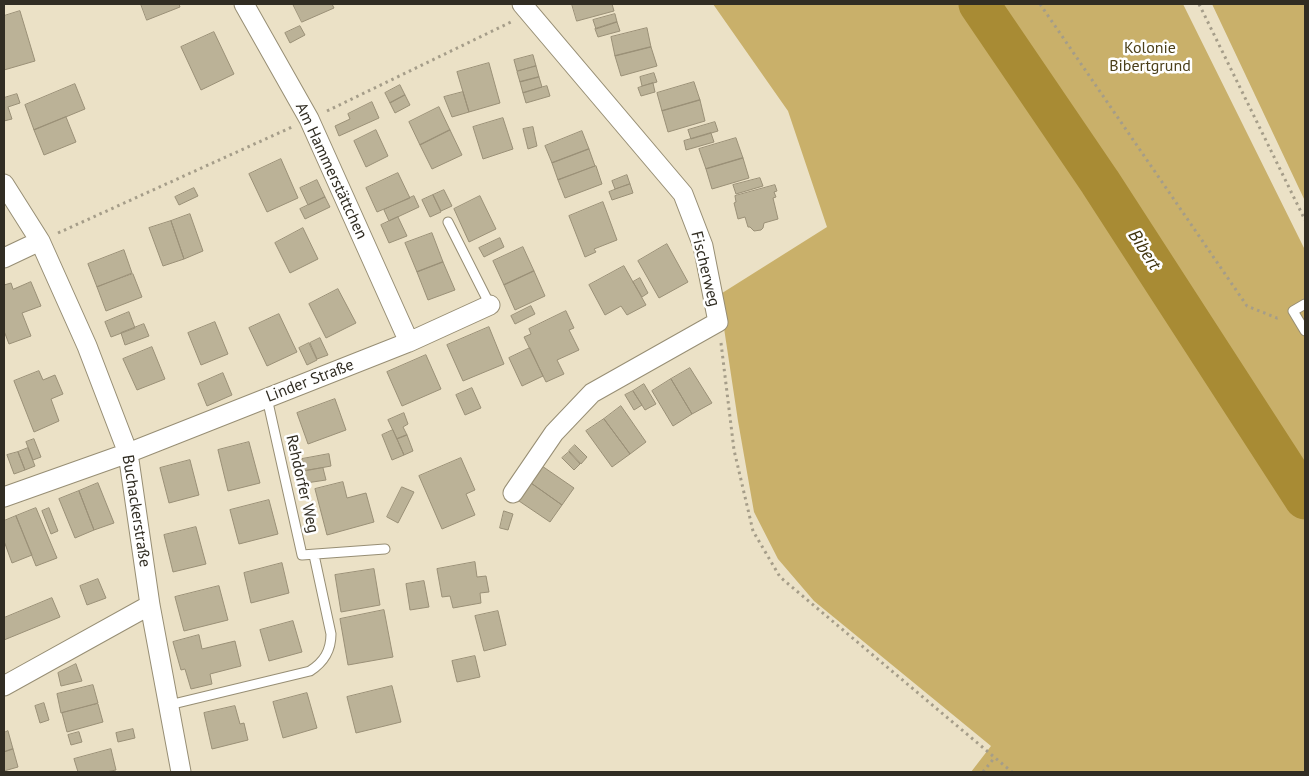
<!DOCTYPE html>
<meta charset="utf-8">
<style>
body{margin:0}
#map{position:relative;width:1309px;height:776px;overflow:hidden;background:#ebe1c6;font-family:"PT Sans",sans-serif}
canvas{display:block}
.frame{position:absolute;inset:0;border:5px solid #312d23;pointer-events:none}
</style>
<div id="map">
<canvas width="1309" height="776"></canvas>
<div class="frame"></div>
</div>
<script>
const ctx = document.querySelector('canvas').getContext('2d');
ctx.lineJoin = 'round';
function fill(path, color) { ctx.fillStyle = color; ctx.fill(path, 'evenodd'); }
function stroke(path, color, width, dash) { ctx.strokeStyle = color; ctx.lineWidth = width; ctx.lineCap = dash ? 'butt' : 'round'; ctx.setLineDash(dash || []); ctx.stroke(path); }
function label(font, color, halo, rows, align = 'center') {
  ctx.font = font + ' "PT Sans",sans-serif'; ctx.lineWidth = 5; ctx.setLineDash([]); ctx.textBaseline = 'middle'; ctx.strokeStyle = halo; ctx.fillStyle = color; for (const [text, x, y, turn = 0] of rows) {
    ctx.save(); ctx.translate(x, y); ctx.rotate((+turn || 0) * Math.PI / 180); ctx.textAlign = isNaN(turn) ? turn : align; if (halo) ctx.strokeText(text, 0, 0); ctx.fillText(text, 0, 0); ctx.restore();
  }
}
fill(new Path2D(`
 M713 4H1183L1305 250V772H971L991 746 814 601 778 559 754 512 738 421 719 295 827 227 788 111Z
 M1212 4H1305V201Z`), '#c9b06a');
stroke(new Path2D(`
 M979 4 1100 182 1305 499`), '#a88b34', 41);
const building = new Path2D(`
 M141 4H179L180 7 147 20Z
 M293 4H332L334 8 302 22Z
 M572 4H612L614 11 577 21Z
 M20 11 35 61 4 70V16Z
 M615 14 617 22 596 29 593 20Z
 M617 22 620 31 598 37 595 29Z
 M300 26 305 35 290 43 285 33Z
 M647 28 651 47 615 56 611 37Z
 M214 32 234 74 201 90 181 47Z
 M651 47 657 66 621 76 615 56Z
 M533 55 536 66 517 71 514 60Z
 M489 63 500 103 469 112 457 72Z
 M536 66 539 77 520 82 517 72Z
 M654 73 657 82 642 86 640 77Z
 M539 77 542 87 523 93 520 82Z
 M694 82 700 100 662 111 657 93Z
 M653 83 655 92 641 96 638 88Z
 M75 84 85 109 34 130 25 105Z
 M400 85 405 95 390 103 385 93Z
 M547 86 550 96 526 103 523 93Z
 M463 92 469 112 452 117 444 97Z
 M17 94 20 103 8 107 12 119 4 121V98Z
 M405 95 410 105 395 113 390 103Z
 M700 100 705 121 668 132 662 111Z
 M372 102 379 118 339 136 335 126 350 119 348 114Z
 M439 107 450 130 420 145 409 122Z
 M66 117 76 142 44 155 34 130Z
 M503 118 513 149 483 159 473 127Z
 M715 122 718 131 691 139 688 130Z
 M533 127 537 146 528 149 523 129Z
 M376 130 388 156 366 167 354 141Z
 M450 130 462 155 432 169 420 145Z
 M582 131 589 149 552 163 545 146Z
 M711 133 714 142 686 150 684 141Z
 M736 138 743 158 706 169 699 149Z
 M589 149 595 166 558 180 552 163Z
 M743 158 749 178 712 189 706 169Z
 M281 159 298 198 267 212 249 174Z
 M596 166 602 184 565 198 558 180Z
 M398 173 410 198 377 212 366 188Z
 M627 175 630 184 615 189 612 181Z
 M760 178 763 186 736 194 733 185Z
 M317 180 325 197 308 205 300 188Z
 M630 184 633 193 612 200 609 192Z
 M775 185 777 191 774 192 776 197 773 198 778 219 764 223 763 228 761 230 754 231 750 227H748L745 217 738 219 734 203 736 202 735 196Z
 M194 188 198 196 179 205 175 197Z
 M444 190 452 206 441 211 433 195Z
 M433 195 441 212 430 217 422 200Z
 M414 196 419 207 389 221 384 210Z
 M480 196 496 229 469 242 454 209Z
 M325 197 330 207 305 219 300 209Z
 M603 202 617 240 594 249 596 252 585 257 569 216Z
 M190 214 203 251 184 259 171 221Z
 M398 217 407 236 389 243 381 225Z
 M171 221 184 259 163 266 149 228Z
 M303 228 318 259 290 273 275 243Z
 M432 233 443 262 417 272 405 243Z
 M500 238 504 247 484 257 479 248Z
 M667 244 688 282 659 298 638 261Z
 M523 247 534 271 504 285 493 261Z
 M124 250 132 273 97 287 88 264Z
 M443 262 455 290 428 300 417 272Z
 M624 266 646 305 627 315 621 306 605 315 589 285Z
 M534 271 545 296 515 310 504 285Z
 M133 274 142 297 106 311 97 287Z
 M640 278 648 293 642 297 633 282Z
 M31 282 41 306 22 313 31 336 9 344 4 331V285L11 283 13 289Z
 M338 289 356 323 326 338 309 304Z
 M531 306 535 314 515 324 511 316Z
 M566 311 574 328 569 330 579 350 557 360 564 374 546 382 524 337 531 334 529 329Z
 M129 312 135 328 111 337 105 322Z
 M279 314 297 352 267 366 249 328Z
 M215 322 228 354 201 365 188 333Z
 M144 324 149 336 125 345 121 333Z
 M489 327 504 364 463 381 447 345Z
 M320 338 328 355 317 359 310 343Z
 M309 343 317 360 307 365 299 348Z
 M152 347 165 379 137 390 123 359Z
 M530 348 543 376 522 386 509 358Z
 M426 355 441 389 402 406 387 372Z
 M690 368 712 403 692 414 671 379Z
 M39 371 43 380 55 375 63 394 51 399 59 421 34 432 14 381Z
 M223 373 232 395 207 406 198 384Z
 M671 379 692 414 673 426 652 391Z
 M644 384 656 404 645 410 633 391Z
 M472 388 481 408 465 415 456 395Z
 M633 391 642 405 634 410 625 395Z
 M335 399 346 430 308 444 297 413Z
 M621 406 646 442 630 454 604 419Z
 M404 413 408 424 403 427 407 435 397 439 388 420Z
 M604 419 630 454 612 467 586 431Z
 M393 430 404 455 392 460 382 435Z
 M407 435 413 451 404 455 397 439Z
 M34 439 41 457 33 460 26 442Z
 M249 442 260 483 228 491 218 450Z
 M575 445 587 457 581 464 569 451Z
 M28 448 35 466 25 470 18 452Z
 M18 452 25 470 14 474 7 455Z
 M569 452 580 464 574 470 562 458Z
 M329 454 331 466 304 471 302 459Z
 M461 458 475 490 466 494 475 515 442 529 419 476Z
 M190 460 199 495 169 503 160 468Z
 M542 466 574 488 562 505 531 483Z
 M323 468 326 480 306 483 304 471Z
 M343 482 347 498 366 493 374 522 327 535 315 489Z
 M98 483 114 523 94 530 79 491Z
 M531 483 562 505 550 522 519 501Z
 M402 487 414 492 398 523 387 517Z
 M79 491 94 530 75 538 59 499Z
 M269 500 278 534 239 544 230 510Z
 M36 508 57 558 36 566 16 516Z
 M49 508 58 531 51 534 42 511Z
 M504 511 513 514 508 530 500 528Z
 M16 516 32 555 12 563 4 541V521Z
 M196 527 206 564 173 572 164 535Z
 M475 562 477 577 486 576 489 592 480 593 481 603 453 608 450 596 442 597 437 569Z
 M282 563 289 593 251 603 244 573Z
 M374 569 380 605 341 612 335 575Z
 M98 579 106 598 87 605 80 586Z
 M424 581 429 607 410 610 406 584Z
 M219 586 228 620 184 631 175 597Z
 M52 598 60 617 4 640V618Z
 M384 610 393 657 348 665 340 619Z
 M498 611 506 645 484 651 475 616Z
 M293 621 302 652 269 661 260 630Z
 M199 635 202 649 235 641 241 666 210 674 212 684 191 689 185 669 181 670 173 642Z
 M475 656 480 677 457 682 452 661Z
 M76 664 82 681 61 686 58 673Z
 M93 685 98 703 61 713 57 694Z
 M392 686 401 722 356 733 347 697Z
 M307 693 317 728 283 738 273 702Z
 M44 703 49 720 40 723 35 706Z
 M98 704 103 722 67 732 62 713Z
 M235 706 240 724 244 723 248 740 212 749 204 713Z
 M133 729 135 738 118 742 116 733Z
 M8 731 13 749 4 752V733Z
 M79 732 82 742 71 745 68 735Z
 M13 749 18 767 4 771V752Z
 M111 749 116 770 106 772H78L74 759Z`);
fill(building, '#bbb297');
stroke(building, '#9a9077', 1);
const service = new Path2D(`
 M448 222 490 305
 M1305 304 1293 311 1305 331
 M267 398 302 555 385 549
 M169 705 310 671C324 662 331 651 331 634L314 555`);
const minor = new Path2D(`
 M244 4 309 119 409 342
 M4 184 40 241 87 346 128 453 150 605 181 772
 M4 258 40 241
 M513 493 554 433 592 393 718 322 703 246 683 194 522 4
 M4 497 128 453 409 342 490 305
 M4 686 150 605`);
stroke(service, '#978e74', 11);
stroke(minor, '#978e74', 21);
stroke(new Path2D(`
 M1040 4 1247 306 1277 318 1280 317
 M1199 4 1305 220
 M327 111 511 22
 M58 233 292 127
 M721 343 734 450 753 531 780 577 1012 772
 M983 772 995 757`), '#a59d89', 3, [2.5, 4]);
stroke(service, '#fff', 9);
stroke(minor, '#fff', 19);
label('16px', '#4c401b', '#fff', [
 ["Kolonie",1150,48],
 ["Bibertgrund",1150,66]
]);
label('16px', '#312d23', '#fff', [
 ["Am Hammerstättchen",331,171,65],
 ["Fischerweg",705,269,76],
 ["Linder Straße",310,381,-21],
 ["Rehdorfer Weg",302,484,77],
 ["Buchackerstraße",136,511,81]
]);
label('italic 18px', '#3e320c', '#fff', [
 ["Bibert",1144,250,57]
]);
</script>
